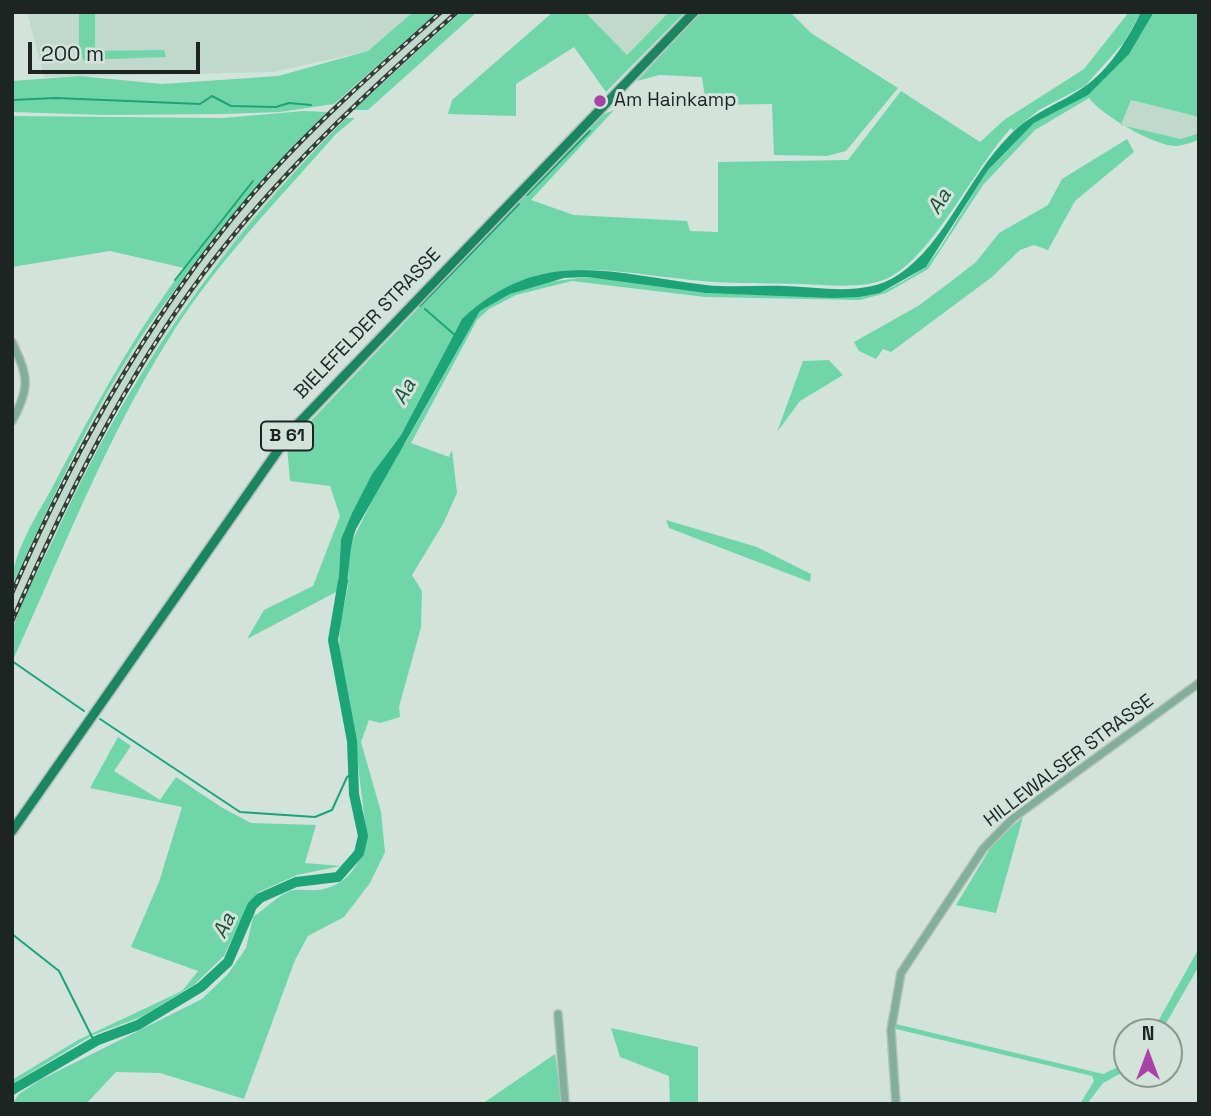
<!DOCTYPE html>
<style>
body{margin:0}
#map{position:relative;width:1211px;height:1116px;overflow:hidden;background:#d2e3db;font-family:"Space Grotesk",sans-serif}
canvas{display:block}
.frame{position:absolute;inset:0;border:14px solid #1e2421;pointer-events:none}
.north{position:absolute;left:1113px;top:1018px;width:70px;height:70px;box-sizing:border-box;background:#d2e3db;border:2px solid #8a9791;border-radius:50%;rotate:0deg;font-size:19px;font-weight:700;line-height:28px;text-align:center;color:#1e2421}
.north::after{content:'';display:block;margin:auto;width:24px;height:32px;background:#aa43a7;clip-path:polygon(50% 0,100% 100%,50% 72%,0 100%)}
.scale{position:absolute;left:28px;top:42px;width:172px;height:32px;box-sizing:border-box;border:4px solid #1e2421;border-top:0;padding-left:9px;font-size:21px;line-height:24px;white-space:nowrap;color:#1e2421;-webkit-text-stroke:5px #d2e3db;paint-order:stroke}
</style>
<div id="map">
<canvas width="1211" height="1116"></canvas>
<div class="frame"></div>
<div class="north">N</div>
<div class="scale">200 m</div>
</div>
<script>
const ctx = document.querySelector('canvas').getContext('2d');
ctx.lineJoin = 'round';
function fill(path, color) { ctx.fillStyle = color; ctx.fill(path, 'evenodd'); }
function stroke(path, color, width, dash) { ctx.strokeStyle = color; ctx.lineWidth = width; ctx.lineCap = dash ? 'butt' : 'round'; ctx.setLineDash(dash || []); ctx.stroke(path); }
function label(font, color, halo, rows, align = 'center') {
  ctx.font = font + ' "Space Grotesk",sans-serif'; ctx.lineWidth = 6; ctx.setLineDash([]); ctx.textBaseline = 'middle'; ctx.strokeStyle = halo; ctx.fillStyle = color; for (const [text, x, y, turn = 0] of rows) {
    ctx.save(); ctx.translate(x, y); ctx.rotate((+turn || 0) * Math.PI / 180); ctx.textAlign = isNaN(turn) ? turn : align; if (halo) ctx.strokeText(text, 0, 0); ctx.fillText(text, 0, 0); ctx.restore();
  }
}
fill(new Path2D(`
 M27 12H413L368 51 273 72 44 77Z
 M438 12H461L353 110 307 157 206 276 170 328 119 406 78 484 12 631V586L42 523 94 416 125 362 171 295 240 207 334 104Z
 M585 12H669L627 55Z
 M1131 100 1199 117V133L1181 139 1121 125Z`), '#c0d9cc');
fill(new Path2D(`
 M79 12H95V51L164 50 166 57 83 60 79 46Z
 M413 12H438L334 104 280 112 222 114 103 115 12 112V81L80 76 162 84 278 76 368 51Z
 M461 12H477L368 110H353Z
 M553 12H585L627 55 669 12H685L606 92 574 47 516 84V116L448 114 452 100Z
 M701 12H790L811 33 898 88 846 151 827 156 774 155 772 104 706 105 702 77 659 75 637 81Z
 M1129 12H1141L1125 41 1085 86 1039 110 1013 131 1011 128C973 170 936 250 892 276 867 290 830 285 803 284 766 283 728 284 691 280 601 271 537 250 462 319L401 435 372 474 352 513 341 539 338 591 247 639 264 610 313 586 340 516 330 486 290 481 287 446 602 115 614 110 531 200 574 215 687 221 690 231 718 232V162L848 160 901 91 980 142 1004 120 1084 69Z
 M1154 12H1199V117L1131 100 1121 125 1181 139 1199 133V140C1192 142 1184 145 1177 146 1156 147 1101 115 1089 98L1035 130 983 185 928 269 886 293 860 300 705 297 572 281 516 295 489 309 477 320 411 443 449 457 452 450 457 493 443 524 412 575 422 591 421 627 399 707 400 717 380 723 369 720 361 742 381 812 385 852 370 883 344 917 308 936 295 960 244 1099 160 1073 116 1072 86 1104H12L19 1094 40 1080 202 999 228 974 246 948 253 917C264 910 281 892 294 890 301 889 309 891 316 890 346 888 360 865 367 839L354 732 339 651 340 624 348 586 349 547 394 457 406 442 480 311 510 294 540 283 587 277 705 293 768 295 880 293 902 282 926 267 940 248 988 170 1034 123 1088 94 1129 53Z
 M304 111 327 112C255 193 181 271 124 364 81 434 47 511 12 586 12 553 36 517 52 488 92 412 132 337 184 268L110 251 12 267V116L223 118Z
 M346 118H355L336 134C278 200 214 265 168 340 104 442 62 554 12 662 12 652 10 640 13 630 20 601 41 566 54 538 128 375 220 245 346 118Z
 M1127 139 1134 152 1075 201 1048 250 1034 245 1020 250 992 277 891 352 883 349 876 359 859 351 854 342 918 306 945 286 976 262 999 233 1048 205 1062 179Z
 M829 360 843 375 800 401 777 432 803 361Z
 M666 520 757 547 811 574 810 582 669 528Z
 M118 737 131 746 114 771 160 800 176 777 221 807 251 823 316 825 305 863 341 866 297 875 259 892 250 902 224 956 195 984 141 1017 93 1035 12 1084V1080L78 1040 182 991 198 971 131 947 159 882 182 807 90 788Z
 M1023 817 996 913 956 905 994 842Z
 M1199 948V966L1161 1032H1152Z
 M896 1024 1103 1074 1127 1063V1070L1103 1083 1087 1104H1080L1094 1081 1092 1076 896 1029Z
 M611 1028 698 1047V1104H670L669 1076 620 1057Z
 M555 1054 562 1104H482Z`), '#70d6aa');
fill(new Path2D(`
 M1141 12H1154L1129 54 1088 95 1034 123 988 170 926 267 880 293 859 297 832 298 705 293 587 277 564 278 510 294 480 311 356 529C347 551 351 580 343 595L338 591 341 539 352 513 372 474 401 435 462 319C542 245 610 274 706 285 732 288 759 285 785 286 822 287 865 297 898 275 946 243 967 178 1009 136 1032 112 1058 105 1084 87 1109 70 1128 39 1141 12Z`), '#1da476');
stroke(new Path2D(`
 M12 100 56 98 200 104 212 96 231 106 276 107 289 103 311 105
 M527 195 590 131
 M175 280 253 181
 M420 306 519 204
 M425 309 456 336
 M12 661 84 711
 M100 719 240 812 315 817 332 810 347 777 353 773
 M12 934 59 971 92 1037 98 1040`), '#1da476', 2);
stroke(new Path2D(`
 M12 1090 98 1040 138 1025 201 987 228 962 252 906 260 898 296 882 338 877 359 853 363 836 354 794 352 741 333 640 343 581`), '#1da476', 10);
const minor = new Path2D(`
 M12 342C28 376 31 387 12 421
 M558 1014 565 1104
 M896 1104 891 1030 901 973 983 849 1013 818 1199 683`);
const major = new Path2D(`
 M12 831 293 429 694 12`);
stroke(minor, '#b2c1ba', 10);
stroke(major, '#b2c1ba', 12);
stroke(minor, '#82af9a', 7);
stroke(major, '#1a8560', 9);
const rail = new Path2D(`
 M12 593C79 440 159 297 272 172 324 115 383 64 441 12
 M12 621C66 499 123 381 203 274 276 176 366 93 457 12`);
stroke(rail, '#343b38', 4.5);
stroke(rail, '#d2e3db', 2, [5]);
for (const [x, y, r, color] of [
 [600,101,7,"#aa43a7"]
]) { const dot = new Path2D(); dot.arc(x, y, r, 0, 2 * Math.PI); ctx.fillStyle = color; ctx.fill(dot); stroke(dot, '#d2e3db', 2.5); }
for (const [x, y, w] of [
 [287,436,52]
]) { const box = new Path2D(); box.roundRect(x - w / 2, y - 14.5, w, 29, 5); ctx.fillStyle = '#d2e3db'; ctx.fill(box); stroke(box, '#1e2421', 2); }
label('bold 18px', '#1e2421', null, [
 ["B 61",287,436]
]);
label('19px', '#1e2421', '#d2e3db', [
 ["Am Hainkamp",614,101]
], 'left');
label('19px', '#1e2421', '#d2e3db', [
 ["BIELEFELDER STRASSE",368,324,-46],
 ["HILLEWALSER STRASSE",1069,761,-37]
]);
label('italic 21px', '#21523e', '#d2e3db', [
 ["Aa",940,202,-57],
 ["Aa",405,392,-61],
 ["Aa",225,926,-64]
]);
</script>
